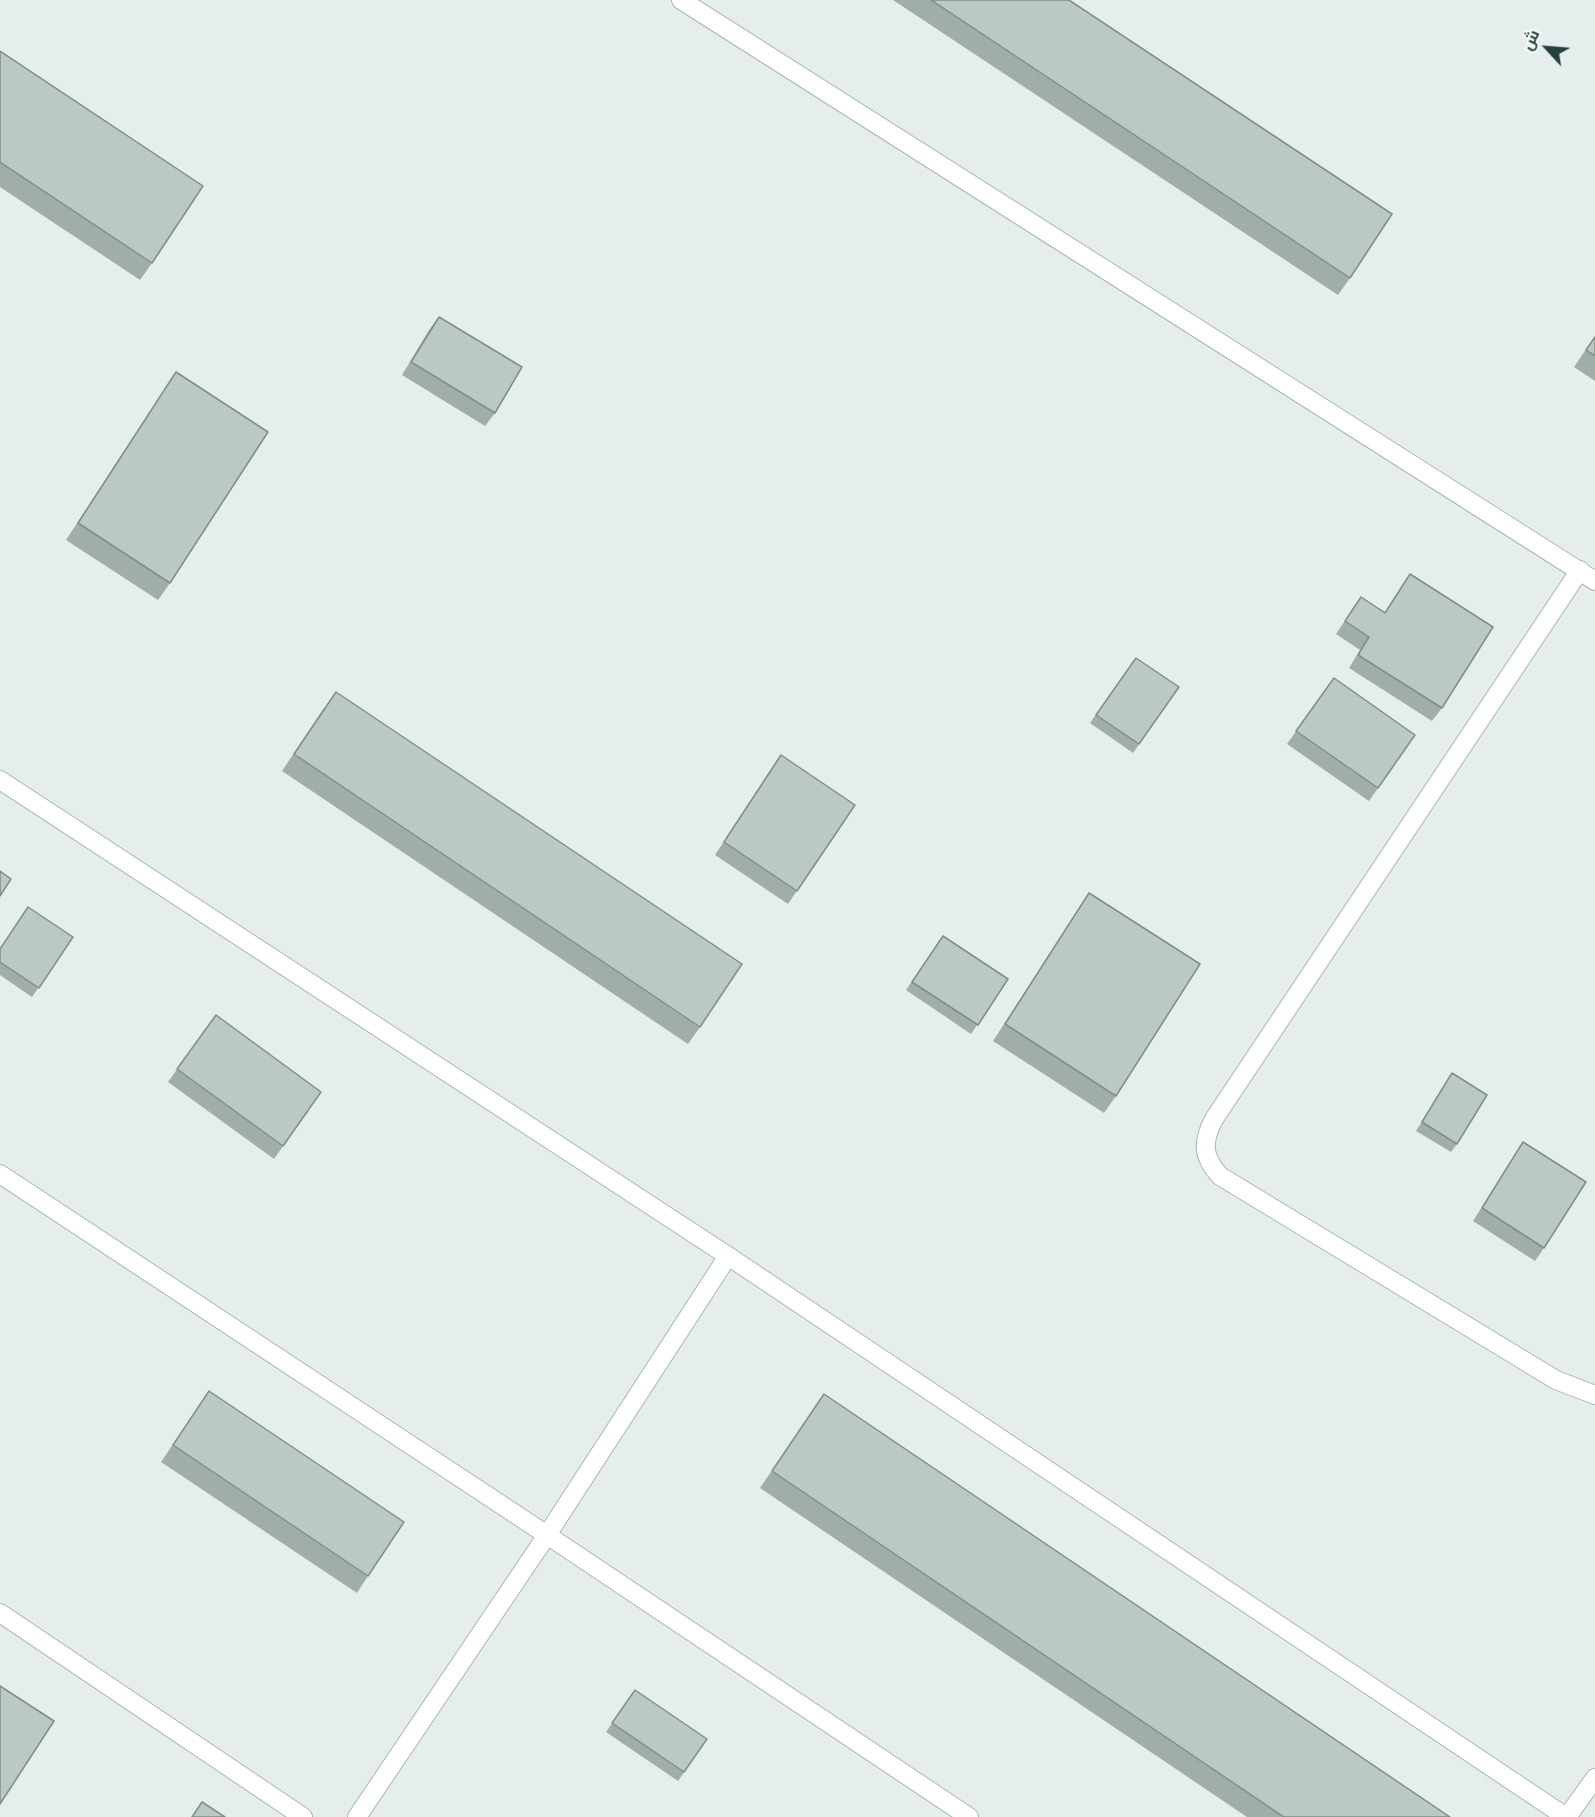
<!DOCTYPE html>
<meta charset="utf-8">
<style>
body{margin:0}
#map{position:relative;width:1595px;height:1817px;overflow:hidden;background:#e5eeec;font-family:"Source Sans 3",Cairo,sans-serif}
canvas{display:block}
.north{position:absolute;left:1517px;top:18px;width:60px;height:60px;-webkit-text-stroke:4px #f6faf9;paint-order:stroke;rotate:296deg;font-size:16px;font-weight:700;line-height:24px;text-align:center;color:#24403f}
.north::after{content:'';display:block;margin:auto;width:21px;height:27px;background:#24403f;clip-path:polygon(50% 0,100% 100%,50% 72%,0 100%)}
</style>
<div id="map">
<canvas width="1595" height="1817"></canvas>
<div class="north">ش</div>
</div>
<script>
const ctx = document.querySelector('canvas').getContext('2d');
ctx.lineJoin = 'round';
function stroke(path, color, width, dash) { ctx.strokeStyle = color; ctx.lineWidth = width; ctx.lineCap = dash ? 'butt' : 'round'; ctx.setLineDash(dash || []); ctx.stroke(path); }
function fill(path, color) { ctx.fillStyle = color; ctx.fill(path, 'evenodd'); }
const lane = new Path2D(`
 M1580 570 1214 1119C1202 1142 1202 1156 1220 1176L1556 1380 1595 1395
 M0 780 728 1256 1566 1817
 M0 1174 547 1535 969 1817
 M0 1613 303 1817
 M357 1817 547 1535 728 1256
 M1567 1817 1595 1778`);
const street = new Path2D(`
 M681 0 1595 581`);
stroke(lane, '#a7b6b5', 20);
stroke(street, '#a7b6b5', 20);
stroke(lane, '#fff', 18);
stroke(street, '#fff', 18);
fill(new Path2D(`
 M893 0H1069L1350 278 1338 295Z
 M0 51 152 263 140 280 0 187Z
 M439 317 495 413 485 426 402 375 429 330Z
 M1595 336V381L1574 367Z
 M176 372 170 583 158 600 66 540Z
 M1410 574 1442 708 1432 721 1349 668 1360 650 1336 634 1361 597 1385 612Z
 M1136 658 1179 687 1133 753 1090 723Z
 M1334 678 1415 735 1369 801 1287 744Z
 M324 708 700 1027 688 1044 282 771Z
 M772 768 855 805 788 904 715 855Z
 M1089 893 1116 1096 1104 1113 993 1041Z
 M943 936 1008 979 971 1034 906 990Z
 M73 937 32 997 0 975V949Z
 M216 1015 321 1092 274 1159 168 1082Z
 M1452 1073 1457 1144 1451 1152 1416 1131Z
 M1523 1142 1544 1248 1535 1261 1473 1221Z
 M209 1391 368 1576 357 1593 161 1462Z
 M824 1394 1450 1817H1247L760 1488Z
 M635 1690 707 1739 678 1781 606 1732Z`), '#a0adaa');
const building = new Path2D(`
 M931 0H1069L1392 214 1350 278Z
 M0 51 203 186 152 263 0 162Z
 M439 317 522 367 495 413 411 362Z
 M1595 337V356L1586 350Z
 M176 372 268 432 170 583 78 523Z
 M1410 574 1493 627 1442 708 1358 655 1369 637 1345 621 1361 597 1385 613Z
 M1136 658 1179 687 1139 744 1096 715Z
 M1334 678 1415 735 1378 788 1296 731Z
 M336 692 742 964 700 1027 294 754Z
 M781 755 855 805 797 891 724 842Z
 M0 871 11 879 0 896Z
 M1089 893 1200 964 1116 1096 1005 1024Z
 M28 907 73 937 39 988 0 962V949Z
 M943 936 1008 979 978 1025 912 982Z
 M216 1015 321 1092 283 1146 177 1069Z
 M1452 1073 1487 1095 1457 1144 1422 1122Z
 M1523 1142 1586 1182 1544 1248 1482 1208Z
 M209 1391 404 1522 368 1576 173 1445Z
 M824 1394 1450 1817H1284L772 1471Z
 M0 1686 54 1721 0 1804Z
 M635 1690 707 1739 684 1772 612 1723Z
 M202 1802 225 1817H192Z`);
fill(building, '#bac9c6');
stroke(building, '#828d8b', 1.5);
</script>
